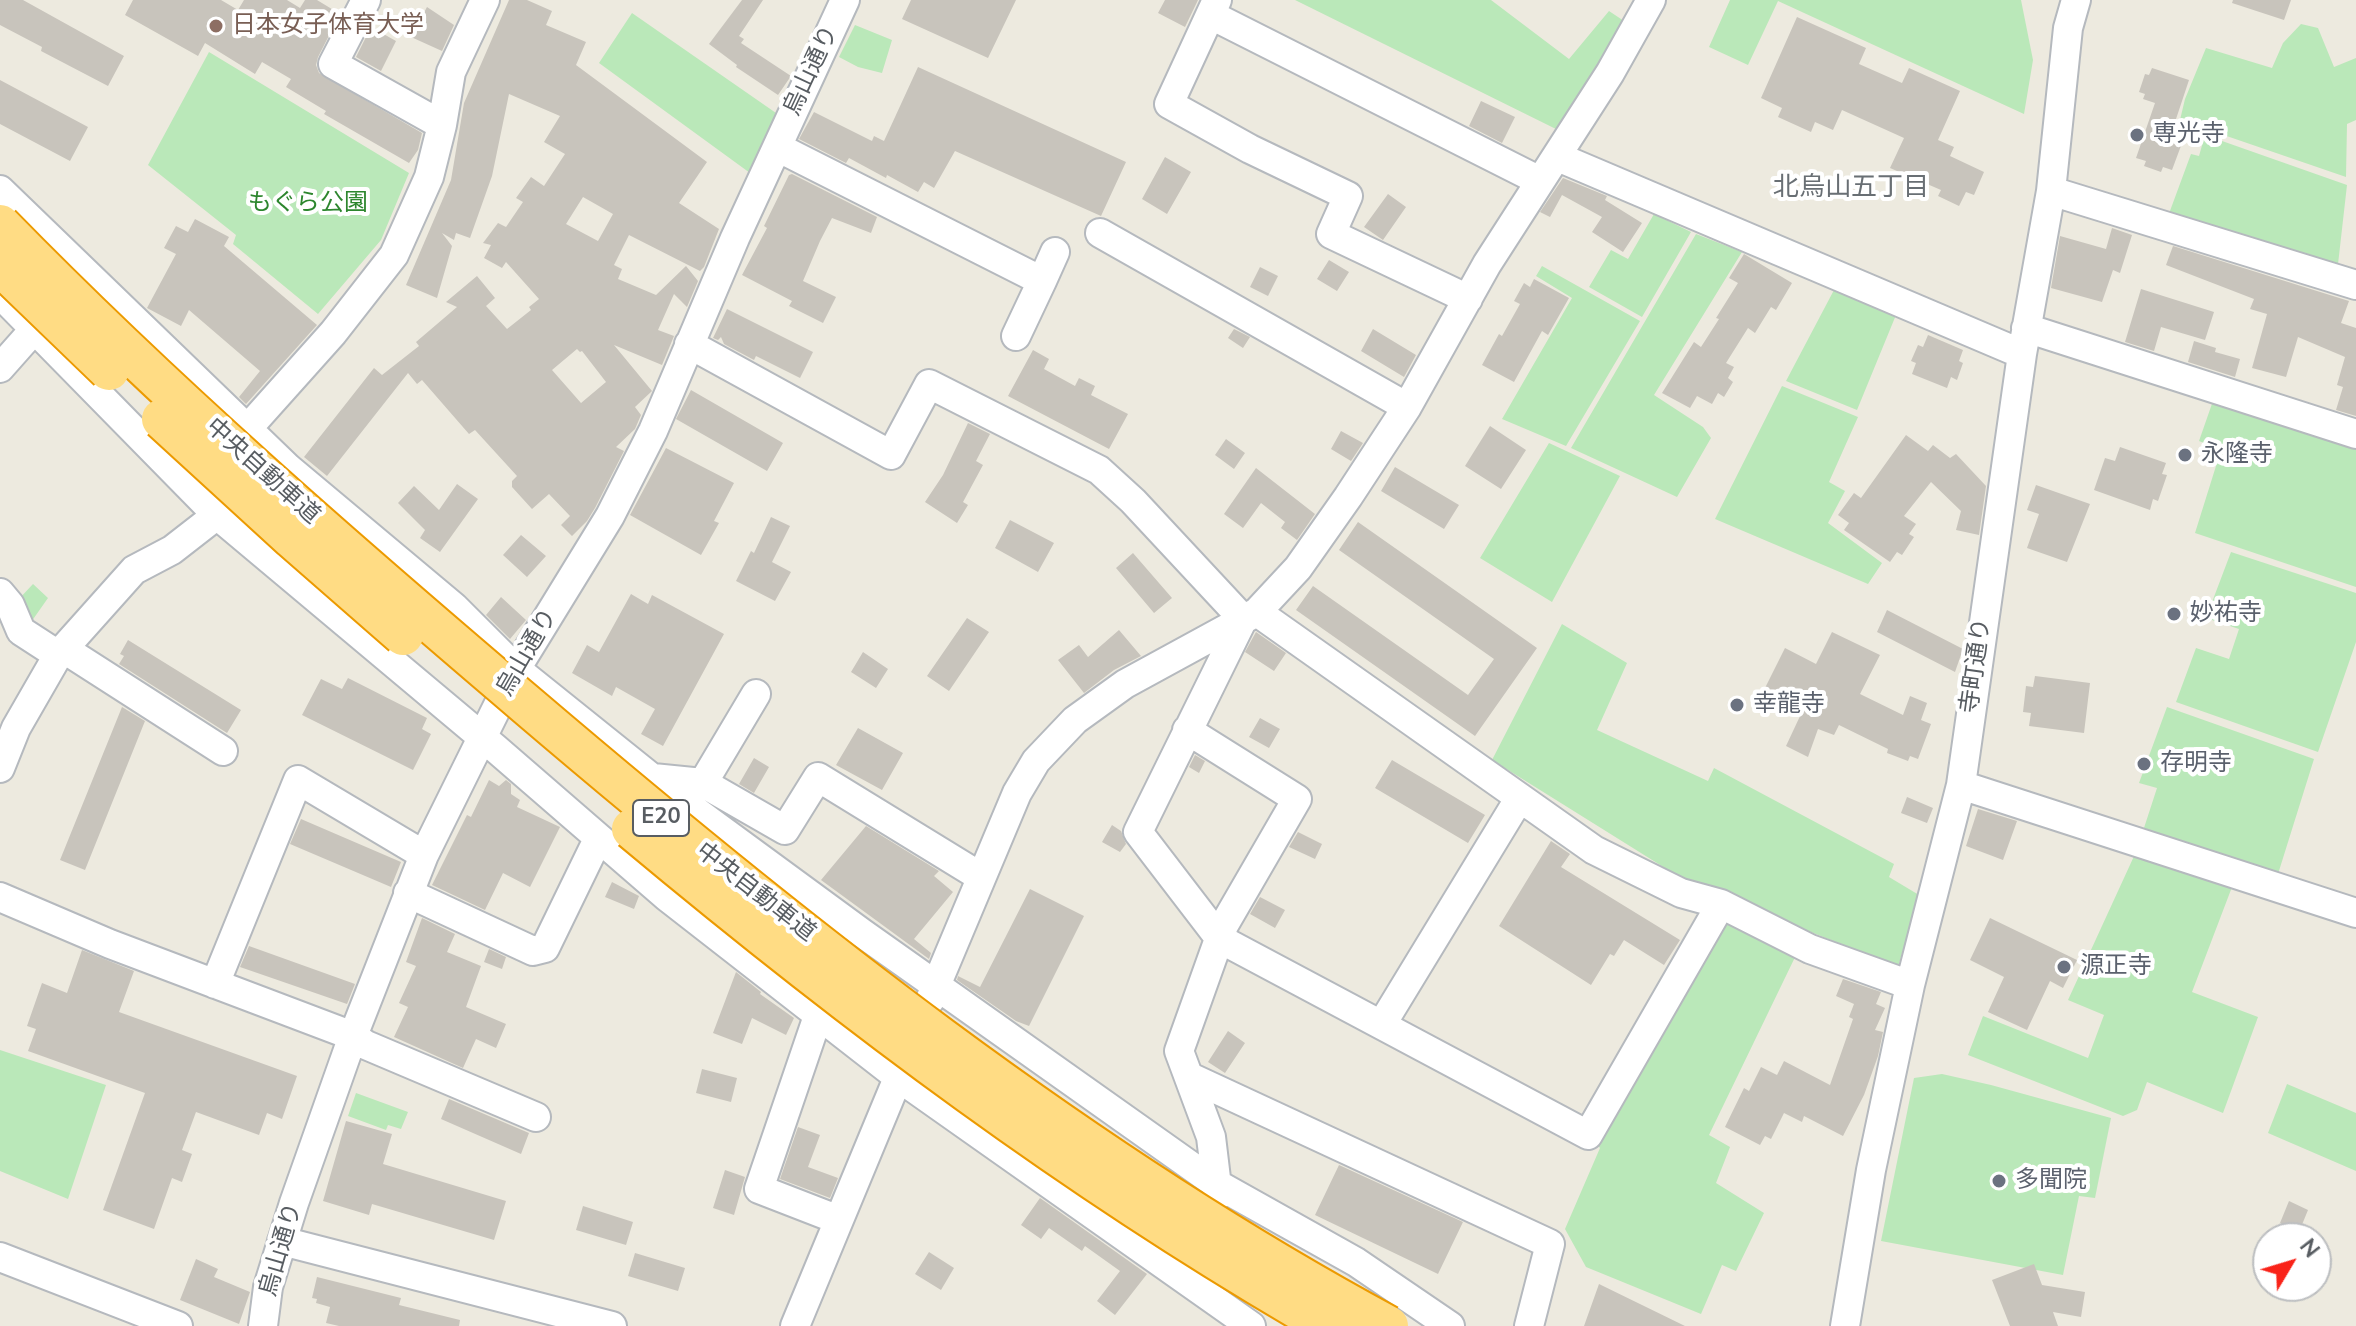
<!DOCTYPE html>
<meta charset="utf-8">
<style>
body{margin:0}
#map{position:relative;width:2356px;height:1326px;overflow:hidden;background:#edeadf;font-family:"Nunito Sans",sans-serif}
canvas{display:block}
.north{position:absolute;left:2252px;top:1222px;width:80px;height:80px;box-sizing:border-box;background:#fff;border:2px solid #bcbec0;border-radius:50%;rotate:52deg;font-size:22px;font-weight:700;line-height:32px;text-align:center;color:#585d62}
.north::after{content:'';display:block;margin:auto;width:28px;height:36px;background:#f92319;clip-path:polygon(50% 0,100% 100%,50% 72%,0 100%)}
</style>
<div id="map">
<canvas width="2356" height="1326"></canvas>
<div class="north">N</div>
</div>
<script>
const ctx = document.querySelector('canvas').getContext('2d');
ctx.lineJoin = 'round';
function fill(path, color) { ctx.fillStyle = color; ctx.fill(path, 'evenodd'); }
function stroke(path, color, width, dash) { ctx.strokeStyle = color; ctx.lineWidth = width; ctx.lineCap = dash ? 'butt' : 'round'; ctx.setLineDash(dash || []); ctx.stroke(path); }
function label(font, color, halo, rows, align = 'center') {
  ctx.font = font + ' "Nunito Sans","Noto Sans JP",sans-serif'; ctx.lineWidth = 8; ctx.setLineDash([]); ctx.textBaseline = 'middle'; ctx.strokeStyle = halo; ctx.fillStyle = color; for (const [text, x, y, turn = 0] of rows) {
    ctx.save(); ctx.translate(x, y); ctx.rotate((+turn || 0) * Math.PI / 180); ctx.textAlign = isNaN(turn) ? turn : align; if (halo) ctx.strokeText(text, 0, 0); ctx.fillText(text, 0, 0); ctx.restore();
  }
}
fill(new Path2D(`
 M1295 0H1491L1569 59 1609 11 1627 23 1562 132Z
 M1730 0H2021L2033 60 2024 114 1778 1 1748 65 1709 47Z
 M632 13 776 113 750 173 599 63Z
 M2301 24 2318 28 2334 67 2356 58V120L2347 124 2346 177 2180 120 2185 99 2206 48 2272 68 2283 43Z
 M855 25 892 40 882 73 858 67 839 57Z
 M209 52 409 173 381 240 318 314 233 244 236 235 148 165Z
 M2205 135 2347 185 2337 273 2167 219 2191 154 2199 156Z
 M1654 214 1691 232 1642 317 1589 287 1611 250 1628 259Z
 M1696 234 1742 252 1654 395 1703 427 1711 438 1677 497 1571 448Z
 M1542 266 1640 321 1566 446 1502 419 1572 298 1536 276Z
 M1834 290 1896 315 1857 410 1786 381Z
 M1782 386 1858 417 1829 482 1845 491 1828 523 1882 563 1868 584 1715 519Z
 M2214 398 2356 445V587L2195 533 2221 450 2199 441Z
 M1549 443 1620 476 1552 602 1480 558Z
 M2231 552 2356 593V642L2318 752 2176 702 2196 648 2229 659 2239 629 2206 618Z
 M33 584 48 598 29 625 18 600Z
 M1562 624 1627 663 1597 730 1708 781 1714 768 1894 864 1889 877 1919 895 1898 967 1689 883 1492 760Z
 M2167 707 2314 759 2278 874 2143 831 2157 788 2139 783Z
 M2135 854 2232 887 2192 992 2258 1017 2223 1113 2147 1082 2137 1110 2123 1116 1968 1055 1983 1016 2088 1058 2104 1015 2068 1000Z
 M1725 913 1798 951 1709 1135 1730 1147 1716 1183 1764 1213 1736 1271 1722 1265 1701 1314 1586 1267 1565 1229 1600 1148 1594 1141Z
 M0 1050 106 1085 68 1199 0 1171Z
 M1942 1074 1991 1085 2111 1118 2095 1198 2079 1196 2063 1275 1881 1241 1914 1078Z
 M2287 1084 2356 1113V1171L2268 1133Z
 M356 1093 408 1112 401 1129 388 1125 386 1130 348 1116Z`), '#bae8b9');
fill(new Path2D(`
 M0 0H23L124 56 108 86 41 51 42 47 0 25Z
 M133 0H221L238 10 244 0H287L300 8 305 0H317L340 14 318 57 316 65 319 73 422 133 418 150 409 163 324 114 326 111 286 87 291 79 262 62 255 74 205 43 198 56 125 15Z
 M509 0H527L552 11 546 25 586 42 576 65 707 162 679 203 719 229 704 267 700 271 629 235 614 265 622 269 618 279 656 295 686 266 698 281 687 307 674 294 658 330 674 336 662 365 614 345 652 391 635 407 641 415 635 429 616 447 624 451 595 508 587 521 572 536 561 525 570 516 549 494 532 509 512 487V481L517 476 475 430 469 434 422 380 417 384 408 373 327 476 304 457 374 368 382 375 419 346 416 342 457 307 446 302 477 276 495 298 486 306 507 329 531 310 529 307 539 299 506 262 502 268 484 258 491 245 483 243 498 223 506 227 523 202 516 198 531 177 544 186 565 154 544 142 560 116 509 94 492 176 470 238 456 233 454 240 442 233 452 246 437 298 406 285 451 180 464 103ZM583 197 613 214 598 241 566 224ZM577 349 580 352 582 351 606 382 581 403 552 370Z
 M742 0H763L739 36 744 39 741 43 791 76 778 95 736 67 737 65 709 44Z
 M911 0H1016L988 58 902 19Z
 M1165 0H1198L1185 27 1158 13Z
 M2233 0H2291L2284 20 2232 3Z
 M427 7 454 25 442 51 411 37Z
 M1797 17 1866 48 1859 64 1902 83 1909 68 1960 91 1938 140 1954 147 1950 156 1984 172 1974 195 1966 192 1959 206 1938 196 1941 190 1890 168 1904 138 1842 110 1833 130 1815 122 1811 132 1778 117 1782 108 1761 98Z
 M371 27 396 41 381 71 356 57Z
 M918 67 1126 162 1101 216 955 151 934 188 924 182 918 192 887 175 886 178 849 158 846 163 799 139 814 112 872 141 874 136 884 141Z
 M2152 68 2189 80 2173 128 2174 131 2185 135 2172 170 2163 167 2161 172 2144 166 2146 161 2136 158 2155 103 2143 99 2145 94 2139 92 2145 74 2149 75Z
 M0 80 88 127 70 161 0 124Z
 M1481 101 1515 117 1502 143 1469 126Z
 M1165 157 1191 172 1167 214 1142 199Z
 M792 174 877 217 871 233 832 218 820 241 803 281 836 297 823 323 789 306 792 301 742 275 767 228 764 226 789 175Z
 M1563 178 1607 196 1605 200 1642 223 1623 252 1592 232 1602 217 1562 195 1550 217 1540 212Z
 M1388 194 1406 207 1383 240 1364 227Z
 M195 219 229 237 224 246 317 325 246 404 239 397 260 371 189 310 181 326 147 308 176 254 164 248 176 226 188 232Z
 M2112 228 2132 235 2120 273 2113 270 2102 302 2051 288 2060 236 2106 249Z
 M2173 246 2349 301 2341 323 2356 328V416L2336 410 2343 387 2337 385 2345 357 2298 337 2286 377 2252 368 2267 314 2250 309 2254 299 2166 265Z
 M1744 254 1792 283 1776 310 1771 307 1755 333 1748 328 1726 363 1734 367 1728 378 1733 382 1724 397 1718 393 1712 404 1697 396 1690 408 1662 393 1694 342 1701 347 1719 319 1716 318 1738 283 1729 278Z
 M1329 260 1349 272 1337 291 1317 279Z
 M1260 267 1278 276 1268 296 1250 287Z
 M1534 279 1569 298 1548 335 1542 331 1514 382 1482 365 1499 334 1502 336 1520 304 1514 301 1524 283 1530 287Z
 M2141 289 2214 312 2205 340 2161 327 2154 351 2125 342Z
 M727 309 813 352 800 378 756 356 754 360 724 344 721 337 718 340 713 338Z
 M1234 329 1250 337 1243 348 1228 338Z
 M1373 329 1416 355 1404 377 1361 351Z
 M1928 335 1963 350 1959 361 1963 363 1957 380 1951 377 1947 388 1912 374 1916 363 1911 361 1918 345 1923 347Z
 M2194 341 2216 348 2215 352 2240 359 2235 377 2188 362Z
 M1033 350 1049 359 1044 369 1075 386 1079 378 1095 386 1091 395 1128 414 1109 449 1008 396Z
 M691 390 783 443 767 471 676 419Z
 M968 423 990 434 976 461 983 465 963 502 968 505 957 523 925 502 943 475Z
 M1490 426 1526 450 1501 489 1465 466Z
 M1341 431 1363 443 1351 461 1331 449Z
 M1906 435 1928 451 1933 445 1950 458 1956 454 1986 486 1979 535 1956 530 1961 511 1931 482 1904 516 1916 524 1909 534 1914 537 1902 555 1897 552 1890 562 1844 530 1849 523 1838 515 1854 493 1861 498Z
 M1226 439 1245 453 1234 469 1215 455Z
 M2120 447 2166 463 2162 474 2167 475 2158 501 2153 499 2150 510 2094 490 2105 458 2115 461Z
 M666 448 734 483 714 521 719 523 701 555 630 515Z
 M1395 467 1459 505 1444 529 1381 491Z
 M1256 468 1315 514 1297 540 1281 528 1285 522 1261 503 1243 528 1224 514Z
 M457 484 478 499 440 552 420 538 425 530 398 503 414 486 439 510Z
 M2036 485 2090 504 2067 562 2027 548 2039 514 2027 510Z
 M771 517 790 526 772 562 791 572 775 601 736 581 751 551 754 553Z
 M1010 520 1054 543 1038 572 995 548Z
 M1358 522 1537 648 1475 736 1296 610 1313 586 1468 695 1494 659 1339 550Z
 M521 535 546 556 527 577 503 555Z
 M1133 553 1172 598 1154 613 1116 568Z
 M631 594 648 604 652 595 724 634 663 746 641 734 655 709 616 687 612 696 572 673 587 645 599 652Z
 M501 597 526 620 510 639 486 615Z
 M1887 610 1963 649 1955 672 1877 632Z
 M967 618 989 632 949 691 927 676Z
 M1119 630 1141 656 1114 670 1084 693 1058 660 1079 645 1088 657Z
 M1256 632 1286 653 1274 671 1245 652Z
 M1832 632 1880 655 1860 694 1903 715 1910 696 1927 703 1921 720 1931 724 1918 759 1910 756 1908 761 1887 753 1888 749 1839 725 1834 735 1818 729 1808 757 1786 746 1801 714 1762 694 1785 648 1816 664Z
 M128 640 241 710 227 733 119 664 124 656 120 654Z
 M863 652 888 669 876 688 851 672Z
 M2035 676 2090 683 2084 733 2029 726 2031 713 2023 712 2026 686 2033 687Z
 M348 678 427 718 422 729 431 734 413 770 302 715 321 679 342 689Z
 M122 707 145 721 85 870 60 860Z
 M1260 718 1280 729 1269 748 1249 737Z
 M858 728 903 753 882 790 836 765Z
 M1195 755 1205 761 1199 773 1189 767Z
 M754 758 769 767 754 793 739 784Z
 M1392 760 1485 815 1468 843 1375 788Z
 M489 780 499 786 506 780 511 784V794L520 800 517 807 560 827 530 887 503 873 485 910 432 885 467 815 471 817Z
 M1907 797 1933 808 1927 823 1901 813Z
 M1978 809 2017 821 2003 860 1966 846Z
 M301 819 401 862 391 887 290 844Z
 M1112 825 1121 831 1126 844 1120 852 1102 842Z
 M866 826 939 871 934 876 953 892 914 939 931 953 929 959 821 880Z
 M1298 832 1322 844 1315 859 1289 847Z
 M1551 841 1570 854 1561 867 1680 940 1664 965 1624 940 1614 956 1610 954 1591 985 1499 926Z
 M612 882 639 896 634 909 605 897Z
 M1030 889 1084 916 1029 1026 1016 1021 957 980 958 976 980 987Z
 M1260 897 1285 910 1275 928 1250 914Z
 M422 918 455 934 447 952 481 966 466 1007 506 1024 496 1048 476 1039 463 1068 394 1037 408 1007 399 1003 416 966 406 962Z
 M1990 918 2077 960 2063 988 2050 981 2027 1030 1988 1012 2004 977 1970 960Z
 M249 946 355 984 347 1004 240 967Z
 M489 949 506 957 502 969 484 962Z
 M82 950 134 971 119 1012 297 1076 282 1119 267 1113 259 1135 196 1112 182 1150 192 1154 182 1182 172 1178 154 1229 103 1210 145 1093 28 1051 36 1029 27 1026 42 983 67 993Z
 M736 972 761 992 760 994 794 1018 786 1035 752 1018 742 1044 713 1033Z
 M1843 979 1881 992 1876 1004 1885 1008 1875 1030 1883 1032 1878 1056 1864 1095 1843 1136 1804 1116 1802 1122 1784 1113 1771 1139 1765 1136 1760 1145 1725 1127 1744 1088 1749 1091 1761 1067 1777 1075 1784 1061 1830 1085 1853 1019 1849 1017 1854 1004 1836 996Z
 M1228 1031 1245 1043 1225 1073 1208 1062Z
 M702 1069 737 1078 731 1102 696 1093Z
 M449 1099 529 1133 521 1154 441 1119Z
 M346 1121 392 1134 383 1164 506 1201 494 1240 372 1204 369 1215 323 1201Z
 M798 1127 820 1135 808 1167 838 1178 830 1198 780 1179Z
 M1339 1165 1463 1222 1438 1274 1315 1215Z
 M725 1170 745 1177 734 1215 713 1208Z
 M1040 1198 1147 1274 1115 1315 1097 1301 1120 1271 1085 1246 1082 1251 1049 1228 1041 1239 1021 1225Z
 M2289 1201 2308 1210 2299 1232 2280 1223Z
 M583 1206 633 1222 626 1245 576 1230Z
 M929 1252 954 1268 941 1290 915 1274Z
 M635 1253 685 1268 678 1291 628 1276Z
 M196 1259 218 1269 214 1277 250 1292 239 1324 180 1300Z
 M2034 1264 2042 1285 2085 1292 2081 1317 2053 1312 2058 1326H2010L1992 1280Z
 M317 1277 401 1298 399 1305 460 1320 459 1326H339L326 1323 330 1307 316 1303 317 1299 312 1298Z
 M1599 1284 1685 1326H1584Z`), '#c8c4bc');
const minor = new Path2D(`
 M366 0 333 64 442 125
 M1217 0 1169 104 1250 149 1348 196 1331 234 1468 299
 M1211 15 1540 181
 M777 147 1042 281 1055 252
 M1558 157 2022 354
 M0 190 288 468 454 607 516 669 663 787 862 933 1215 1183 1356 1262 1450 1326
 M2051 191 2356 285
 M1100 233 1407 407
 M0 294 217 515 495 748 667 897 898 1077 1251 1326
 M2026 328 2356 434
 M1016 336 1042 281
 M689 344 891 455 929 384 1099 470 1133 501 1243 619 1138 832 1220 939 1588 1135 1721 904
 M0 368 47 315
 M248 428 333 333 394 255 429 177 442 125 451 72 485 0
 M0 593 10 605 21 631 58 655
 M1257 612 1594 850 1681 893 1721 904 1810 949 1910 985
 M64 649 223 751
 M1187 730 1297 799 1224 925 1179 1051 1211 1137 1218 1195
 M0 768 16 728 58 655 134 570 172 550 217 515
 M653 778 703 783 785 830 818 777 981 877
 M703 783 756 694
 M1961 785 2356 913
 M408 893 533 951 545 948 598 839
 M0 897 110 944 353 1036 366 1045 536 1117
 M215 984 298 780 424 855
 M930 1000 1017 793 1036 761 1075 720 1125 684 1257 612 1298 568 1348 497 1407 407 1487 264 1610 73 1651 0
 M818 1016 759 1189 839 1220
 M1382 1024 1519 799
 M1190 1077 1550 1244 1529 1326
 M282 1241 612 1326
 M0 1257 178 1326
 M263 1326 268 1287 294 1203 353 1036 424 855 516 669 610 516 653 431 735 238 845 0
 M795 1326 905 1061
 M1845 1326 1871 1170 1910 985 1961 785 2022 354 2051 191 2068 28 2076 0`);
stroke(minor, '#b5b9be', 32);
stroke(minor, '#fff', 28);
const highwayBridge = new Path2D(`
 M0 225C166 395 347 552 528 706 793 932 1080 1160 1388 1326
 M0 265 109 370
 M162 419 292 538 403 635
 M632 829C851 1012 1080 1184 1328 1326`);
stroke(highwayBridge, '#ec9a00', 44, []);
stroke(highwayBridge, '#ffdc84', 40);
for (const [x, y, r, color] of [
 [216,26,8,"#8d6e63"],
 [2137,135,8,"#6b7280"],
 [2185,455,8,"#6b7280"],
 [2174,614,8,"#6b7280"],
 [1737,705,8,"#6b7280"],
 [2144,764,8,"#6b7280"],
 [2064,967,8,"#6b7280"],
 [1999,1181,8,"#6b7280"]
]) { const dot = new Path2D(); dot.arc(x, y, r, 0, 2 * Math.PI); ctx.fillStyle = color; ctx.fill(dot); stroke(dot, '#fff', 3); }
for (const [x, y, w] of [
 [661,818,56]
]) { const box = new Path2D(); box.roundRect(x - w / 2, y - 18, w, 36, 6); ctx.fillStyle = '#fff'; ctx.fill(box); stroke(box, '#585d62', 2); }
label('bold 22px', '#585d62', null, [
 ["E20",661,818]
]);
label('24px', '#785e54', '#fff', [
 ["日本女子体育大学",232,26]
], 'left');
label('24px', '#585d62', '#fff', [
 ["烏山通り",812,71,-65],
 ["中央自動車道",262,472,42],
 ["烏山通り",528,653,-60],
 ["寺町通り",1977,666,-82],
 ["中央自動車道",755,893,38],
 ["烏山通り",282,1250,-74]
]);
label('24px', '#5b616d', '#fff', [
 ["専光寺",2153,135],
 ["永隆寺",2201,455],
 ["妙祐寺",2190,614],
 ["幸龍寺",1753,705],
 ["存明寺",2160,764],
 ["源正寺",2080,967],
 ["多聞院",2015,1181]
], 'left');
label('24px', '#2d862e', '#fff', [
 ["もぐら公園",308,204]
]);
label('26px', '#696f74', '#fff', [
 ["北烏山五丁目",1851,189]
]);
</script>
